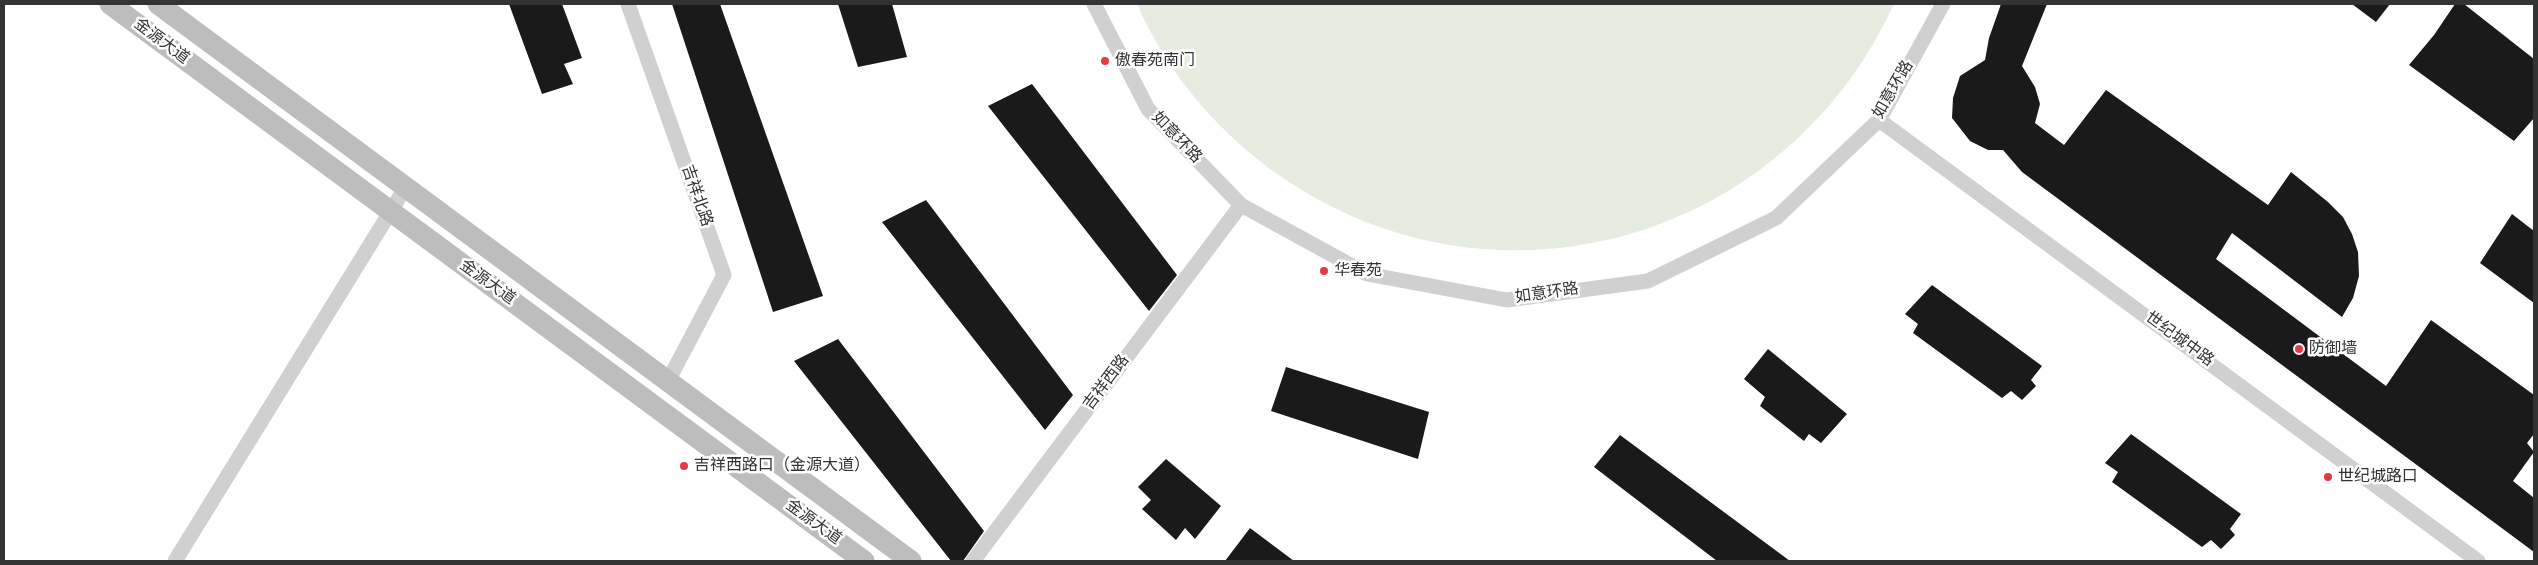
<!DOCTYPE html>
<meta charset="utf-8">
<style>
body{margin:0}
#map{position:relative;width:2538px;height:565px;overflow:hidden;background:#fff;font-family:"Source Sans 3",sans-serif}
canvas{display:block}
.frame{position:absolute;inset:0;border:5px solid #333;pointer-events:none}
</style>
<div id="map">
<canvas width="2538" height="565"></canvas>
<div class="frame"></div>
</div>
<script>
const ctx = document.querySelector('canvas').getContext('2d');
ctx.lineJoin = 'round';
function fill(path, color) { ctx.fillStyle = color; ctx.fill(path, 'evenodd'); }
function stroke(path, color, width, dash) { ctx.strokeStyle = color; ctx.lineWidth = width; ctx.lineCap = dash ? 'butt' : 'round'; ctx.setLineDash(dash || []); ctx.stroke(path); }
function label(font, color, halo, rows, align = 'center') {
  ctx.font = font + ' "Source Sans 3","Noto Sans SC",sans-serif'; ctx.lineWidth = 5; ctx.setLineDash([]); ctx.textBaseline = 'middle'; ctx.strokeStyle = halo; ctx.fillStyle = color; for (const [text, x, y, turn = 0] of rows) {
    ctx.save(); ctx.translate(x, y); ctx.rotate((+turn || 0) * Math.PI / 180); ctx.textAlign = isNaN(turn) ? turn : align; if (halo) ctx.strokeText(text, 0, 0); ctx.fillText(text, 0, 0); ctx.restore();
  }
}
fill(new Path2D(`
 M1137 4H1894C1780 252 1471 330 1256 158 1206 118 1163 64 1137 4Z`), '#e6ecdf');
fill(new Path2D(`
 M509 4H562L582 58 564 64 573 84 542 94Z
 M672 4H720L823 296 773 312Z
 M838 4H892L907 57 858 67Z
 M2001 4H2047L2022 66 2035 87 2040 104 2035 123 2064 145 2106 90 2268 205 2291 172 2328 202 2343 217 2352 234 2358 252 2359 276 2353 298 2342 317 2232 233 2216 259 2386 386 2431 320 2534 395V434L2527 443 2534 452 2513 481 2534 498V552L2022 172 2003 150H1988L1970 141 1952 118 1953 98 1960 76 1985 60 1989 38Z
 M2352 4H2390L2376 22Z
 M2455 4H2464L2534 59V118L2514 141 2409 65 2434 35Z
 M1032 84 1177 275 1149 311 988 106Z
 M926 200 1073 395 1045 430 882 222Z
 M2512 214 2534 231V303L2480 263Z
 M1932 285 2042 366 2031 380 2036 386 2022 400 2011 391 2002 398 1913 333 1918 324 1905 314Z
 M838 339 984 531 963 561H951L794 361Z
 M1768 349 1847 414 1821 443 1809 434 1804 441 1760 406 1765 397 1744 379Z
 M1286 367 1429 412 1418 459 1271 411Z
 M2131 434 2241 514 2230 529 2235 535 2221 549 2211 540 2202 547 2112 482 2118 472 2105 463Z
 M1620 435 1790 561H1717L1594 467Z
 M1166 459 1221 506 1195 539 1185 528 1176 540 1142 509 1151 500 1138 487Z
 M1250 528 1294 561H1225Z`), '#1a1a1a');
stroke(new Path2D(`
 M628 4 724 275 668 381
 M1094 4 1148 109 1241 205 1367 274 1507 300 1648 281 1776 218 1879 120 1943 4
 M1879 120 2478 561
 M175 561 405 188
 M973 561 1241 205`), '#d0d0d0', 15);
stroke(new Path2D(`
 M110 4 864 561
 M158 4 911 561`), '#bdbdbd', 21);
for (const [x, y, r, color] of [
 [1105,61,5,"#e63946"],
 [1324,271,5,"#e63946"],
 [2299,349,5,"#e63946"],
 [684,466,5,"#e63946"],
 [2328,477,5,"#e63946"]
]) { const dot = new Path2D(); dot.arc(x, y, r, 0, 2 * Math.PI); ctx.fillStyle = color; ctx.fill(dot); stroke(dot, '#fff', 2); }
label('16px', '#333', '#fff', [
 ["金源大道",161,42,37],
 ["如意环路",1894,90,-60],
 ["如意环路",1176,138,46],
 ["吉祥北路",696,196,71],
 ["金源大道",487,283,36],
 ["如意环路",1547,294,-8],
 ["世纪城中路",2179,340,36],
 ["吉祥西路",1107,383,-53],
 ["金源大道",813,523,36]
]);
label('16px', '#333', '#fff', [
 ["傲春苑南门",1115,61],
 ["华春苑",1334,271],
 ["防御墙",2309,349],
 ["吉祥西路口（金源大道）",694,466],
 ["世纪城路口",2338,477]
], 'left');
</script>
